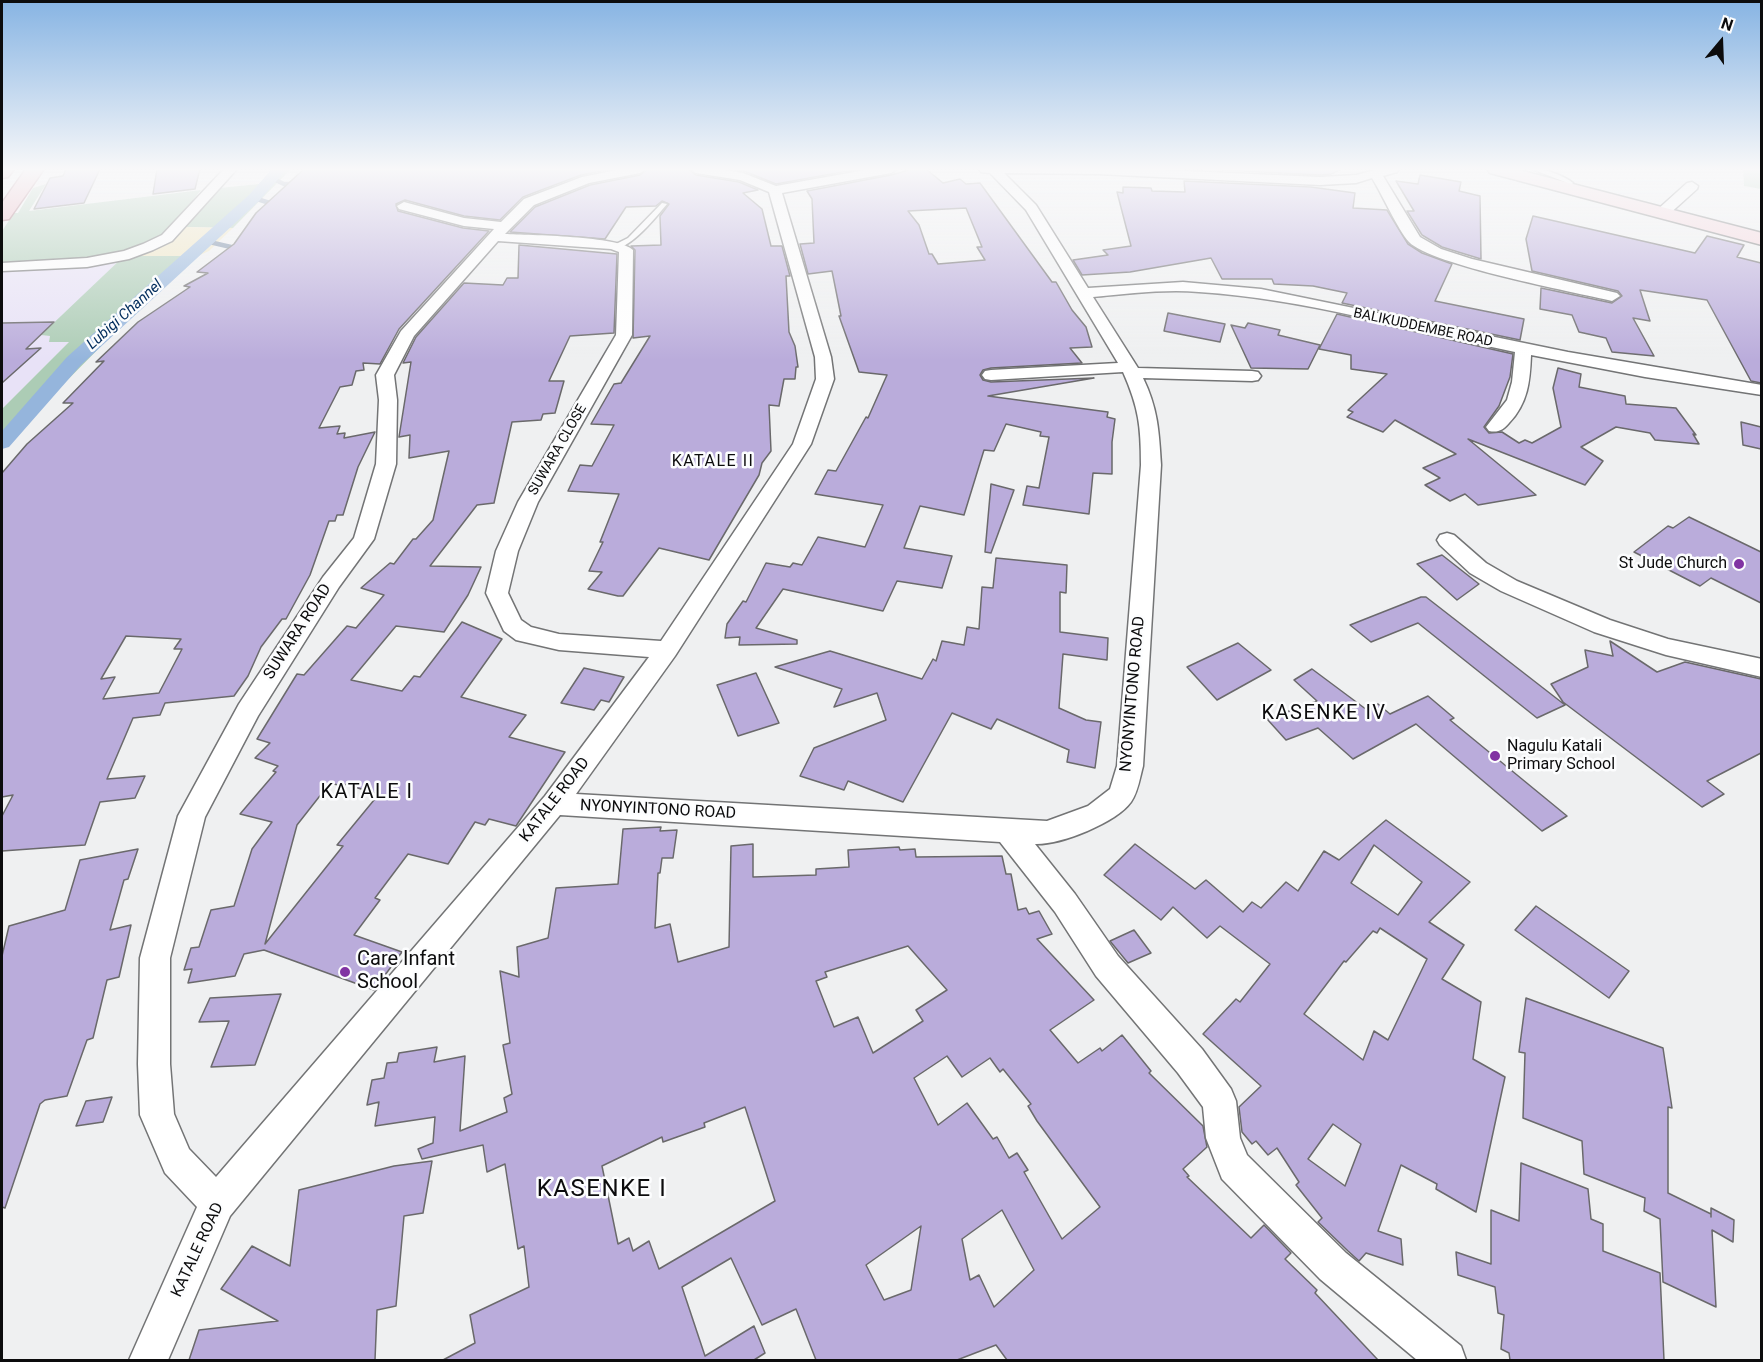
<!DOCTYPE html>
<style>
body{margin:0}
#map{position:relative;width:1763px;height:1362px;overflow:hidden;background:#eff0f1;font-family:Roboto,sans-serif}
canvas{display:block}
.frame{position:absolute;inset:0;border:3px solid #0c0c0d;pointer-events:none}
.north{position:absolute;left:1691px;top:12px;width:60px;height:60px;-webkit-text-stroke:4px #fcfdfe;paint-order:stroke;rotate:19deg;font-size:16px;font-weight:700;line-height:24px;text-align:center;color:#0c0c0d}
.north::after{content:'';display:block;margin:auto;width:21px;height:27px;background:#0c0c0d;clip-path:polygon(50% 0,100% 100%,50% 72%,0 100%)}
</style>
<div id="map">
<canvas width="1763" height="1362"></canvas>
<div class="frame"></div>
<div class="north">N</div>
</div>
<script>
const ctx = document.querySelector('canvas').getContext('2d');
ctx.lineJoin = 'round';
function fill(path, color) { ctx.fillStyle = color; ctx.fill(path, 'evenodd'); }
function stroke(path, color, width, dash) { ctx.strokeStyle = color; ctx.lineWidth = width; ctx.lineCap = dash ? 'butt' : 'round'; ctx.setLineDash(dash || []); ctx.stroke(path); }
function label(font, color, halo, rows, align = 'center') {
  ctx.font = font + ' Roboto,sans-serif'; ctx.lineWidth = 5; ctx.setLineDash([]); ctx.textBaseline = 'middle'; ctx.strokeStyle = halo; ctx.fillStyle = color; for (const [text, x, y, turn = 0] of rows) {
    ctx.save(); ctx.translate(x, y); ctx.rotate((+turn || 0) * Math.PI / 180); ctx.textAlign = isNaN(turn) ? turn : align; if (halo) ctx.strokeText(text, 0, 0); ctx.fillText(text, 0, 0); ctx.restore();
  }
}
fill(new Path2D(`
 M124 256 43 335 50 336 49 341H70L2 409V270L97 263Z`), '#e8e2f7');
fill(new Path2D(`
 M274 169H291L233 228 184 227 219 188 259 184Z
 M1743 169H1761V189L1744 186Z
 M46 184 29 211 201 190C188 206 176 226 159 238 128 261 41 261 2 262V231L14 213H18L33 188Z
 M124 256H198L135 312 2 446V409L69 342H49L50 336 41 335Z`), '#acccb5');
fill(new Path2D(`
 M184 227 233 228 209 251 198 256H124C146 250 170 245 184 227Z`), '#f0e6c1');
stroke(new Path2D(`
 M271 178 284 184H297
 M254 198 276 205
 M205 241 231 247`), '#6c829e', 4.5);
fill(new Path2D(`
 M272 169H287L259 201 81 365 9 447 2 449V431L67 357 249 195Z`), '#95b5dc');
const building = new Path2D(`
 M66 169H100L84 203 34 209 50 178 63 176Z
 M157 169H200L195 189 153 194Z
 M304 169H611L581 175 523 197 500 220 464 216 405 200 396 204 398 211 463 228 489 231 399 329 380 364 363 363 364 370 356 371 352 385 340 387 319 428 340 426 337 434 345 433 344 438 375 432 358 467 343 515H337L335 521H329L310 575 286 619H282L261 647 248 676 234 696 165 703 160 715 133 718 107 779 145 776 135 798 100 802 85 845 2 851V816L13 795 2 797V473L27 444 73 403H63L104 361 96 362 138 322 190 287 184 286 208 273 197 272 234 244 256 213ZM126 636 181 639 174 649H182L159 693 103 699 115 677 101 679Z
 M648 169H688L696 175 739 182 758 190 743 193 762 209 771 246H782L790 276H786L789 332 795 346 798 367H796L795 379H784L779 406 769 405 771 451 762 463 759 475 709 560 659 548 623 596H618L588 589 602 572 589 571 603 542H600L619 494 568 491 580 465 592 466 614 425 591 424 614 384 621 383 650 336 633 338 635 250 631 246 661 245 660 216 669 204 662 201 656 206 626 207 605 239 510 232 535 207 590 185 640 175Z
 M731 169H859L776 184 744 171Z
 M913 169H926L943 183 960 179 966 184 980 183 1052 282H1056L1072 310 1086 327 1092 347 1070 348 1082 363 991 368 983 370 980 375 983 380 991 382 1094 378 988 396 1108 412 1107 417 1115 419 1112 442V474L1093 473 1089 514 1023 505 1027 486 1039 488 1049 437 1040 436 1041 432 1006 424 994 451 984 450 964 515 920 506 904 548 952 556 942 588 897 581 883 611 783 589 756 628 797 640V644L739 645 740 637 725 638 727 624 743 601 746 602 766 563 790 567 793 563 802 565 818 537 865 547 883 505 815 494 828 470 836 471 866 417 868 418 887 375 859 372 839 316H841L832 271 808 274 800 244 814 243 812 199 807 191 891 175ZM966 208 982 247H977L985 260 938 264 932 254H929L919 225 908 211Z
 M1204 169H1342L1331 174 1320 175Z
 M1420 175 1461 182 1459 191 1480 196 1481 259 1442 247 1422 235 1407 211H1414L1396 181 1418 184Z
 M1184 181 1311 187 1355 193 1353 208 1387 210 1408 244 1422 253 1452 264 1435 301 1524 319 1520 340 1342 303 1347 293 1313 286 1274 284 1272 279H1222L1211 258 1130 272 1082 275 1073 260 1108 255 1103 250 1131 246 1117 192 1123 193V187L1151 188 1152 191 1185 192Z
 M1533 216 1695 253 1707 236 1744 245 1737 257 1761 263V383L1751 381 1707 300 1640 290 1650 321 1633 318 1654 356 1612 352 1606 338 1579 332 1572 315 1540 309 1541 288 1612 303 1622 296 1618 291 1532 271 1526 239Z
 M519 245 617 254 614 333 570 336 549 381H564L555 413 543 414 541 420 512 422 494 503 477 505 430 566 481 567 468 595 444 632 396 626 351 680 402 691 414 676 420 677 462 622 502 639 461 697 526 715 509 737 565 752 516 826 489 819 485 825 475 822 448 864 408 854 375 898 380 900 354 935 402 952 374 990 264 950 244 954 235 976 188 983 192 969 184 970 191 948 199 947 211 910 234 906 252 849 272 822 240 814 276 772 273 771 278 766 255 758 270 743 257 739 297 674 304 675 347 626 356 628 384 595 361 588 390 563 394 564 413 539H416L433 520 449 451 409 458 410 435 399 437 411 362 403 363 416 337 464 283 503 285 507 278H518ZM330 783 338 785 340 783 379 794 337 845 343 846 265 944 297 825Z
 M1168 313 1225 324 1220 342 1164 331Z
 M1337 314 1513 354 1510 377 1499 406 1484 427 1489 433 1502 432 1519 443 1525 440 1532 443 1561 427 1553 388 1558 368 1581 374 1579 387 1625 396 1626 404 1676 408 1696 435 1693 434 1699 444 1655 440 1650 433 1616 427 1581 447 1603 461 1585 485 1468 439 1536 495 1478 505 1465 494 1450 501 1425 485 1440 478 1423 468 1456 454 1395 420 1383 432 1347 417 1353 412 1348 410 1387 374 1351 369V355L1319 349Z
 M54 322 26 349 41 348 2 383V323Z
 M1248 323 1280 330 1278 335 1320 345 1308 369 1251 368 1231 325 1245 328Z
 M1741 422 1761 427V449L1743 445Z
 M991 484 1014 490 991 553 985 552Z
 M1689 517 1761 552V603L1711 578 1700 586 1634 552 1668 526 1673 528Z
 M1442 555 1479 584 1457 600 1417 564Z
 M996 558 1067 565 1066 593 1060 592V632L1108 638 1107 660 1063 654 1059 708 1086 720 1101 722 1095 768 1067 762 1069 750 997 719 991 729 952 713 903 802 848 781 844 790 800 776 814 748 886 720 877 693 834 707 842 689 775 667 830 651 922 679 933 659 936 661 942 641 964 645 967 627 979 629 982 587 993 588Z
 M1421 597H1426L1565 705 1537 718 1418 623 1371 642 1350 625Z
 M1610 641 1657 672 1685 662 1761 679V753L1707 781 1724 794 1702 807 1563 702 1551 684 1588 667 1585 650 1613 656Z
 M1238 643 1271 670 1217 700 1187 667Z
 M584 668 624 677 609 702 601 700 594 710 561 703Z
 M1312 669 1367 710 1378 704 1390 714 1428 696 1454 718 1450 720 1567 816 1542 831 1416 724 1353 759 1318 728 1286 740 1267 719 1317 701 1294 680Z
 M756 673 779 723 738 736 717 685Z
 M1386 820 1470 882 1429 922 1464 945 1442 979 1481 1002 1473 1059 1505 1077 1476 1212 1436 1189 1437 1184 1401 1165 1378 1231 1401 1239 1403 1265 1366 1253 1359 1261 1348 1251 1318 1222 1322 1218 1296 1185 1299 1182 1277 1148 1268 1155 1256 1141 1252 1144 1242 1132 1239 1107 1261 1086 1203 1034 1236 999 1240 1002 1270 964 1220 926 1207 938 1173 907 1161 920 1104 875 1135 844 1195 889 1206 880 1243 912 1252 902 1261 908 1286 882 1298 891 1324 851 1339 860ZM1374 845 1422 882 1398 915 1351 883ZM1380 928 1427 959 1388 1040 1374 1031 1363 1060 1304 1014 1344 961 1346 962 1373 931 1377 933ZM1333 1124 1361 1144 1345 1186 1308 1159Z
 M661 827 660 831 677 830 673 858H662L660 873H658L655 928 670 924 678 962 729 947 731 846 753 844V877L816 875V869L849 867 848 850 899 847 900 850 915 849 916 857 1002 856 1006 874H1011L1018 910 1026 908 1029 914 1039 911 1052 934 1037 939 1094 1000 1050 1030 1078 1063 1100 1048 1102 1051 1122 1035 1151 1071 1149 1073 1203 1126 1207 1147 1183 1169 1189 1176 1187 1177 1251 1238 1264 1225 1291 1253 1285 1259 1317 1290 1315 1293 1378 1360H1007L996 1345 957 1360H816L796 1309 762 1325 731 1258 682 1287 705 1356 754 1326 765 1353 754 1360H443L475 1343 470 1315 529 1287 524 1246 518 1249 505 1164 487 1172 483 1145 422 1159 418 1149 433 1143 435 1117 375 1126 379 1102 367 1105 372 1080 384 1078 387 1063 397 1062 399 1053 437 1047 434 1062 465 1056 460 1131 507 1112 504 1098 512 1094 503 1045 510 1043 500 971 519 977 517 947 548 938 556 888 618 884 623 829ZM908 946 947 990 916 1010 923 1021 873 1053 858 1017 834 1027 816 981 827 977 825 972ZM947 1056 962 1077 990 1058 1000 1072 1003 1069 1031 1104 1028 1106 1037 1121 1100 1207 1062 1239 1024 1172 1028 1170 1017 1153 1009 1158 997 1137 993 1139 967 1103 938 1125 914 1078ZM745 1107 775 1201 659 1269 649 1241 633 1251 629 1238 618 1244 602 1166 662 1137 663 1142 705 1127 704 1123ZM1002 1210 1034 1270 994 1307 979 1275 970 1280 962 1239ZM921 1226 911 1290 884 1300 866 1265Z
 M138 849 128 879 124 880 110 930 131 925 119 977 107 980 93 1038 87 1040 67 1096 45 1100 40 1104 5 1208 2 1207V956L9 926 65 910 80 860Z
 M1536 906 1629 971 1609 998 1515 930Z
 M1134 930 1151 953 1128 963 1110 941Z
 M281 994 255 1065 211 1067 229 1021 199 1022 210 998Z
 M1526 998 1663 1048 1672 1108 1668 1107V1193L1711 1214V1217V1208L1734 1220 1733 1242 1712 1230 1716 1307 1663 1282 1660 1219 1644 1211 1645 1198 1584 1174 1582 1141 1523 1118 1525 1053 1519 1052Z
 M112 1097 103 1122 76 1126 86 1101Z
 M432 1161 423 1213 404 1216 396 1306 377 1310 375 1360H189L199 1330 278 1321 221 1289 252 1246 290 1266 299 1190 394 1166Z
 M1521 1163 1588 1189 1591 1219 1603 1224V1251L1660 1273 1664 1360H1510L1509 1353 1501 1349 1504 1315 1498 1313 1495 1287 1458 1275 1456 1252 1491 1264V1210L1519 1221Z`);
fill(building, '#baacdb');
stroke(building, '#6a696b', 1.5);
const lane = new Path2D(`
 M1532 169C1545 169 1563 175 1573 183L1568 189H1564L1566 183 1565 182Z
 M662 203 667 204C657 216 631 248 616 248V244L628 238Z`);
const street = new Path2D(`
 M224 169H237L172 241 153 250 129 259 87 267 2 271V263L87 258 124 251 143 244 162 235Z
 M622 169H646L640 173 589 183 534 205 505 234C528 235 620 236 633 250L632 335 538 502 518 551 508 593 521 620 531 627 559 634 661 641 793 444 816 379 815 357 769 192 740 180 696 173 690 169H717L743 173 776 186 871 169H897L891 173 782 193 831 357 834 379 811 444 675 656 576 794 1047 821 1088 806 1110 789 1117 766 1141 465C1141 427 1139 408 1123 372L991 380 985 379 982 375 985 371 991 370 1118 363 1026 210 990 173 981 172 979 169H1140L1320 177 1356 175 1379 169H1399L1397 172 1383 176 1420 237 1441 249 1472 259 1617 293 1620 296 1612 301C1574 292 1431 265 1409 242 1398 230 1382 194 1372 178L1356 183 1320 185 1098 174 1004 173 1036 205 1088 288 1183 282 1261 289 1568 352 1762 385V395L1645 377 1531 355C1530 381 1528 403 1509 423 1503 430 1498 433 1489 431L1486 427 1507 400 1512 382 1515 352C1410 330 1306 299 1199 292 1164 289 1128 294 1093 297L1138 368 1252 371 1258 372 1261 376 1258 380 1252 381 1143 378C1158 409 1159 432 1161 465L1143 766C1140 777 1138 792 1131 802 1116 823 1060 845 1035 844L1075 894 1118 956 1202 1049 1231 1089 1236 1101 1240 1138 1247 1155 1346 1253 1461 1346 1466 1360H1417L1320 1279 1222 1179 1206 1138 1203 1107 1178 1073 1096 976 1055 912 1000 842 560 815 230 1216 168 1360H129L197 1207 165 1173 140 1115 138 1064 140 958 178 816 239 704 323 577 354 538 376 464 379 400 376 375 401 331 494 229 464 226 399 209 397 206 404 202 464 218 501 222 524 199 582 177ZM498 241 611 249 619 252 616 335 518 502 496 551 486 593 504 631 516 640 559 650 649 657 545 796 216 1177 189 1149 174 1114 170 1064V958L205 817 258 716 339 587 374 539 396 464 397 400 394 375 414 336Z
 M1692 182 1698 186 1697 189 1667 216H1657L1655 213 1657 210 1687 183Z
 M1447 533 1454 535 1486 563 1517 581 1610 620 1668 639 1762 659V677L1666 655 1594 632 1501 591 1470 573 1440 545 1437 540 1440 535Z`);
const secondary = new Path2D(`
 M1487 169H1515L1762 233V245L1490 173Z`);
const primary = new Path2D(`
 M2 169H14L8 177 2 178Z
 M26 169H44L9 219 2 220V203Z`);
stroke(lane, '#737475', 3);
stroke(street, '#737475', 3);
stroke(secondary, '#737475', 3);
stroke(primary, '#96505e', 3);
fill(lane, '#fff');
fill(street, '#fff');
fill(secondary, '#f6d5dc');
fill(primary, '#ecacb9');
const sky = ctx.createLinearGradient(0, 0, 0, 360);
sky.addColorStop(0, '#87b4e3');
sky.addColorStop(0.47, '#f8f8f9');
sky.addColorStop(1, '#f8f8f900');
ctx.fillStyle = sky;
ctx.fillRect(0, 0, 1763, 360);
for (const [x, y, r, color] of [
 [1739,564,6,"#8133a3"],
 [1495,756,6,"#8133a3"],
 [345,972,6,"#8133a3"]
]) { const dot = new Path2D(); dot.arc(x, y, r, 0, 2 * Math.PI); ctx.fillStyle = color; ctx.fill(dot); stroke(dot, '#fcfdfe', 2); }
label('14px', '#0c0c0d', '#fcfdfe', [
 ["BALIKUDDEMBE ROAD",1423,328,12],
 ["SUWARA CLOSE",558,450,-60]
]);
label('italic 15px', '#002c5c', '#fcfdfe', [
 ["Lubigi Channel",125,315,-42]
]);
ctx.letterSpacing = '1.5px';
label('16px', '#0c0c0d', '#fcfdfe', [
 ["KATALE II",713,462]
]);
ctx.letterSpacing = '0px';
label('16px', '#0c0c0d', '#fcfdfe', [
 ["St Jude Church",1727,564],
 ["Nagulu Katali",1507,747,"left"],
 ["Primary School",1507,765,"left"]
], 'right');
label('16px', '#0c0c0d', '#fcfdfe', [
 ["SUWARA ROAD",298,632,-57],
 ["NYONYINTONO ROAD",1133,694,-85],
 ["KATALE ROAD",555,800,-52],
 ["NYONYINTONO ROAD",658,810,3],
 ["KATALE ROAD",198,1250,-65]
]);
ctx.letterSpacing = '1.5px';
label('20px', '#0c0c0d', '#fcfdfe', [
 ["KASENKE IV",1324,714],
 ["KATALE I",367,793]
]);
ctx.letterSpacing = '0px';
label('20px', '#0c0c0d', '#fcfdfe', [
 ["Care Infant",357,960],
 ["School",357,983]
], 'left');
ctx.letterSpacing = '1.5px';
label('24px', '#0c0c0d', '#fcfdfe', [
 ["KASENKE I",602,1190]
]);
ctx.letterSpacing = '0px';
</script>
